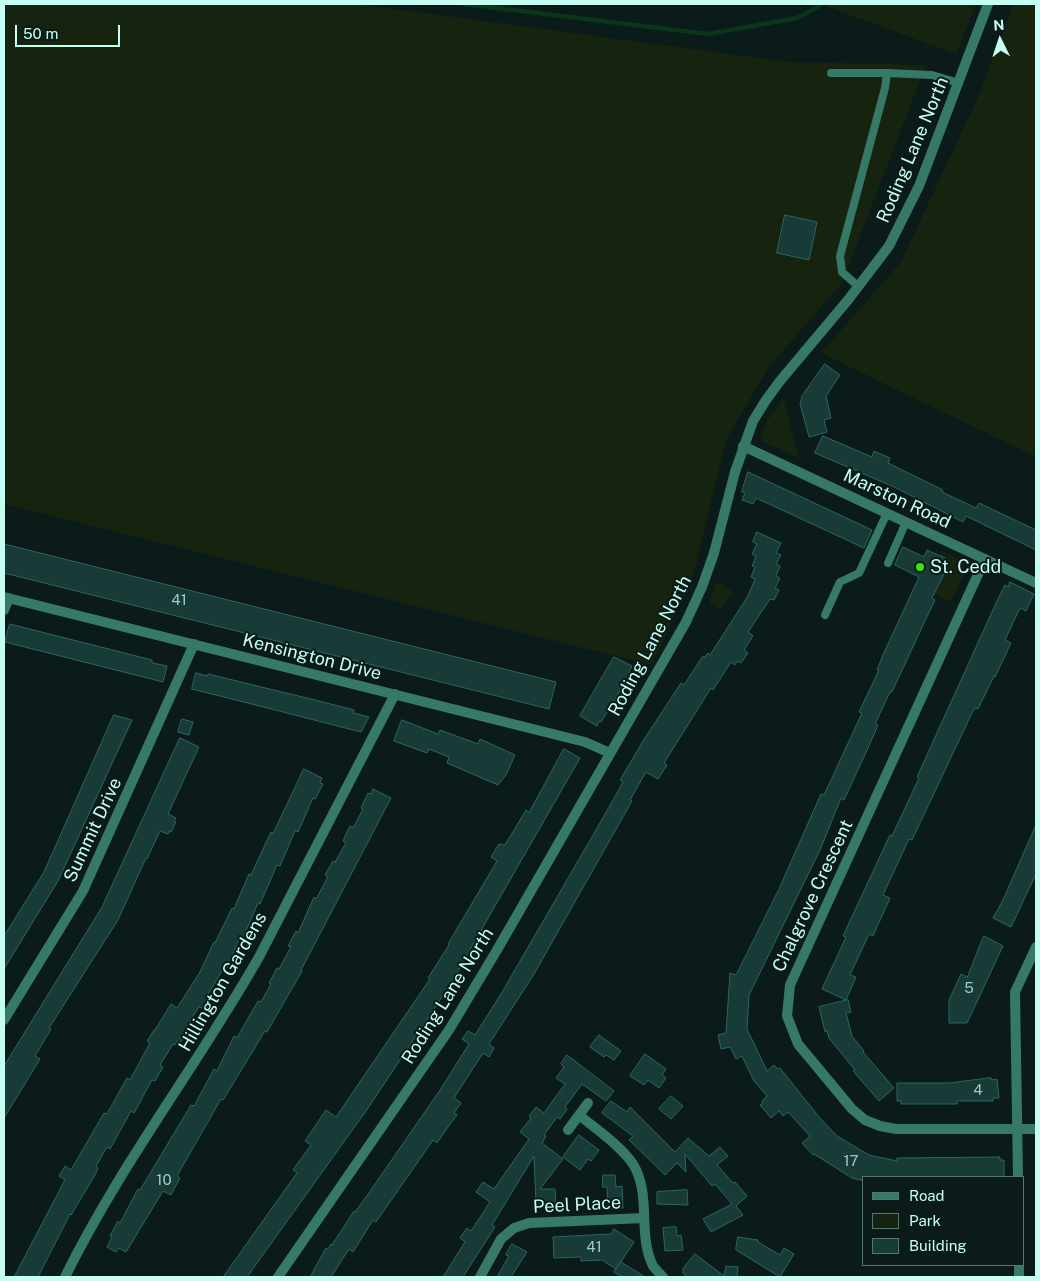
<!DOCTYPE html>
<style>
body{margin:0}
#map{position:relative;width:1040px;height:1281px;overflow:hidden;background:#0b1b19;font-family:"Public Sans",sans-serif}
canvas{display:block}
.frame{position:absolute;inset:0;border:5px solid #c6fef3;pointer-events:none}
.legend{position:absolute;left:862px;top:1176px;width:162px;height:90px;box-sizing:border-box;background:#0b1b19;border:1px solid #567670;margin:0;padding:6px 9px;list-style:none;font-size:15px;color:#c6fef3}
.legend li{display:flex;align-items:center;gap:10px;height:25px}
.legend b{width:25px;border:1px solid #567670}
.north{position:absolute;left:975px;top:15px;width:50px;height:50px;-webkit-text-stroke:4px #0b1b19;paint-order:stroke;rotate:356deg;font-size:14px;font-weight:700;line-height:20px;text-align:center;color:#c6fef3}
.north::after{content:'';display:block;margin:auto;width:18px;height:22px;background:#c6fef3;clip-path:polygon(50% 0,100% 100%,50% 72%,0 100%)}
.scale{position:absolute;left:15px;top:25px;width:105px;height:22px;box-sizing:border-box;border:2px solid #c6fef3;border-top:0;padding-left:6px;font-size:15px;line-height:18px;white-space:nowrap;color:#c6fef3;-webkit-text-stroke:4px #0b1b19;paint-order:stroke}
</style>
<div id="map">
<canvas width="1040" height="1281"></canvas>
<div class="frame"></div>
<ul class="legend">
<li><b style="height:6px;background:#377967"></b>Road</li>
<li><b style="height:14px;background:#16240f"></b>Park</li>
<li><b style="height:14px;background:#183b37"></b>Building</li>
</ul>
<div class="north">N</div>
<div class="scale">50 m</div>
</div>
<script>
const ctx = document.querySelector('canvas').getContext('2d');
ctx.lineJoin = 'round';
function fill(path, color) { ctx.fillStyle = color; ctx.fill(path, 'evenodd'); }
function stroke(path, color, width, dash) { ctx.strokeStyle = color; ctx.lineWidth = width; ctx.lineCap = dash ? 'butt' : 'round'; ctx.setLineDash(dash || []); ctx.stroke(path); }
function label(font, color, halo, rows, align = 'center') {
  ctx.font = font + ' "Public Sans",sans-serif'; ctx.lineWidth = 4; ctx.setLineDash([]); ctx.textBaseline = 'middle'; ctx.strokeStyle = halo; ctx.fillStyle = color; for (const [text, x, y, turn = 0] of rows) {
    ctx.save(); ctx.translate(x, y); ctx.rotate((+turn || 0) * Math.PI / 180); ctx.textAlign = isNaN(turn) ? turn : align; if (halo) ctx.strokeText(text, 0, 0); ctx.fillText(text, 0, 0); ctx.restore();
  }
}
fill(new Path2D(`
 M4 4H357L790 62 926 65 842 283 768 368 726 440 693 576 652 665 4 504Z
 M827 4H976L956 54 826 6Z
 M1014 4H1036V457L821 353 901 262 977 99Z
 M782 400 784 401 798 456 797 457 761 441 760 438 767 421Z
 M942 551 961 560 966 571 951 602 929 591 945 558 940 555Z
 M719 583 734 592 721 609 710 603V601L716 584Z`), '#16240f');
stroke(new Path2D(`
 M464 4 708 34 797 18 818 7 820 4`), '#093618', 4.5);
const building = new Path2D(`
 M785 215 817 222 809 260 777 253Z
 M825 364 840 375 826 396 831 418 824 420 827 432 809 437 800 404 802 396Z
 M823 436 872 457 874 451 890 458 888 463 943 490 942 492 976 508 979 503 1036 530V550L966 516 963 522 894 487 815 453Z
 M748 472 872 530 864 548 756 498 753 504 742 500 745 493 742 492Z
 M757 532 781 543 776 553 781 555 776 564 780 566 776 576 780 578 775 588 779 590 774 600 770 599 748 632 753 636 744 650 748 653 741 663 737 661 735 665 731 662 713 690 711 688 664 763 667 765 658 779 646 772 630 800 632 801 534 974 489 1044 494 1048 489 1057 483 1053 454 1098 461 1103 454 1113 457 1115 450 1124 437 1143 433 1140 376 1222 373 1220 353 1252 349 1249 331 1277H310L326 1248 328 1249 331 1244 332 1245 354 1211 355 1212 371 1190 442 1087 469 1044 462 1039 468 1031 475 1035 501 994 600 823 621 786 623 781 620 780 643 741 681 683 684 685 703 656 705 657 708 653 710 655 748 596 755 579 751 577 755 567 752 566 756 556 752 554 757 544 753 542Z
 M4 544 556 682 549 709 4 573Z
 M903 547 924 557 927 550 945 558 940 570 945 572 932 598 935 600 923 625 892 692H890L875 724 878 725 868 748 844 800 841 798 820 850 749 995 747 1029 767 1071 774 1065 778 1069 780 1068 819 1117 837 1136 869 1155 897 1161V1158L1000 1157V1160H1004V1177H864V1181L852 1178 814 1154 813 1155 802 1143 810 1136 788 1112 783 1116 779 1111 771 1118 760 1105 763 1103 762 1101 767 1096 754 1081 742 1056 736 1059 730 1047 721 1049 718 1035 726 1033 730 973 736 975 779 889 821 794 824 795 831 780 862 713 859 712 879 670H877L883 655 919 577 895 565Z
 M1010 582 1034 594 1026 611 1020 608 1005 640 1011 643 995 677 994 676 978 709 975 708 971 715 912 840 909 839 895 869 883 895 890 898 873 936 869 934 850 975 856 977 846 1000 822 989 846 937 843 936 890 835 892 836 919 778 917 777 997 601 1005 585 1008 587Z
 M10 624 152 660V663L167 666 163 682 5 642Z
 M614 657 632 666 629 672 630 673 613 703 601 722 599 721 597 726 580 716Z
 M196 673 207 676 208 674 315 700 354 710 353 713 369 717 361 732 236 700 192 689Z
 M114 715 132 720 58 881 4 969V936L44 872Z
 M182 719 193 722 189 735 178 732Z
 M402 720 438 734 440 730 478 744 480 739 515 755 506 775 498 785 447 763 449 757 429 749 427 753 394 741Z
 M180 738 199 747 168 814 176 818 174 821 176 822 171 832 169 831 168 834 160 831 147 859 146 858 118 920 49 1028 51 1029 35 1056 40 1059 4 1118V1066L102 907Z
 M564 749 580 758 464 960H465L444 994 366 1111 247 1277H223L297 1173 293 1170 311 1145 305 1141 326 1110 336 1117 430 979 428 978 449 945 448 944 497 861 491 857 499 844 505 845 526 810 529 812Z
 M304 769 322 778 320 783 323 784 315 799 313 798 298 832 295 831 280 866 277 865 260 904 258 903 243 938 240 937 225 972 222 971 208 994 210 995 202 1008 199 1007 186 1027 189 1029 180 1043 177 1041 175 1045 173 1044 160 1065 163 1067 155 1081 152 1080 134 1113 131 1111 110 1149 107 1147 96 1166 98 1168 95 1175 71 1215 70 1214 38 1277H14L65 1180 59 1176 65 1166 71 1170 104 1113 107 1114 127 1078 130 1080 150 1043 147 1041 154 1030H155L171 1004 177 1008 200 972 214 942 215 943 232 908 234 909 249 874 251 875 271 832 273 833Z
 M373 789 391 798 301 970 302 971 267 1032 265 1031 223 1100 221 1099 177 1176 180 1178 171 1195 163 1191 126 1252 119 1248 116 1252 107 1247 112 1237 110 1236 118 1221 120 1223 138 1189 140 1190 191 1105 194 1106 214 1069 217 1071 234 1036 237 1038 258 1001 261 1002 271 984 269 983 277 968 279 969 291 947 288 946 296 931 298 933 314 897 316 899 328 877 325 875 333 861 335 862 346 843 343 841 350 826 353 828 363 809 361 808 368 793 371 794Z
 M1036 825V874L1011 927 993 918 1003 900Z
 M984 936 1003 946 967 1023H949V1000L961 974 967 977Z
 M848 1000 851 1012 846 1013 852 1036 864 1051 863 1052 894 1088 879 1101 853 1071 855 1070 829 1038 827 1031 825 1032 819 1007Z
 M599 1035 621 1051 614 1060 606 1055 604 1057 590 1047Z
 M645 1054 666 1069 662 1075 666 1078 659 1088 648 1080 644 1085 630 1076Z
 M567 1055 614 1091 606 1101 582 1084 565 1107 567 1109 560 1119 557 1117 544 1135 546 1136 542 1143 563 1159 540 1189H555L556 1204 536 1205 534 1156 492 1225 495 1227 463 1277H443L465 1242 460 1238 467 1228 471 1231 490 1202 476 1192 483 1182 494 1189 529 1139 520 1132 531 1118 529 1116 536 1107 544 1113 565 1084 556 1078 564 1067 561 1064Z
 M991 1078V1080L997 1079 999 1098H993V1101H957V1104H901V1101H897V1083H949Z
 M671 1096 683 1106 671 1119 659 1109Z
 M611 1101 627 1112 630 1107 675 1152 688 1138 709 1156 720 1147 728 1156 717 1165 733 1183 735 1182 747 1196 736 1206 743 1215 711 1232 703 1219 732 1204 715 1184 712 1186 685 1154 686 1172 677 1163 665 1175 629 1140 633 1136 602 1113Z
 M579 1135 599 1150 591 1161 588 1159 580 1170 563 1157Z
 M603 1175H615L616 1187 622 1186 623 1208 608 1209 607 1187H603Z
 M687 1190 688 1205 657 1204V1192Z
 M676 1227 677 1236 681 1235 683 1250 665 1251 663 1228Z
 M614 1229 634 1242 616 1269 602 1260 581 1261V1257L554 1258 553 1237 611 1234Z
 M738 1237 758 1240V1242L780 1255 784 1248 794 1254 780 1277 736 1250Z
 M512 1244 527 1252 511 1277H497L509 1256 506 1255Z
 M695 1254 724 1276 726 1266 738 1267 737 1277H688L683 1273V1269Z
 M621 1262 645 1277H622L614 1272Z`);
fill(building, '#183b37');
stroke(building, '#2a6760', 1);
stroke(new Path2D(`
 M831 73H887
 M859 287 842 272 840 256 885 88 887 73 932 75 959 83
 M888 563 906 522
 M825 615 840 582 859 573 887 513`), '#377967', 8);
stroke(new Path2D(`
 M743 446 1036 583
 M985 559 790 985 787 1016 798 1044 852 1109 865 1120 880 1126 896 1129H1036
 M4 597 585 742 610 753
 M4 610 9 598
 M4 1020 83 891 194 644
 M579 1115C596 1129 621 1146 633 1164 652 1195 637 1234 653 1266 656 1270 660 1274 663 1277
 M568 1130 588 1103
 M1018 1177 1015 992 1036 947
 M1019 1265V1277
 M65 1277C120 1165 197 1066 259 957L395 694
 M480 1277 501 1239 514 1228 529 1223 644 1218`), '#377967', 10);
stroke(new Path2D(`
 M278 1277 449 1030 497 950 686 622 702 587 714 553 735 472 753 421 766 400 780 381 848 300 889 246 919 186 988 4`), '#377967', 10);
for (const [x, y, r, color] of [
 [920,567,5,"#35ea06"]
]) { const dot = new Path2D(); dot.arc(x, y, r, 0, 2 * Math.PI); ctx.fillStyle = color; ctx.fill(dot); stroke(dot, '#0b1b19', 2); }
label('15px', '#9acdc4', null, [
 ["41",179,600],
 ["5",969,988],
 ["4",978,1090],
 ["17",851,1161],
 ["10",164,1180],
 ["41",594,1247]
]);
label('18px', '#c6fef3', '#0b1b19', [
 ["Roding Lane North",913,150,-67],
 ["Marston Road",897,499,25],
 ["Roding Lane North",650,646,-62],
 ["Kensington Drive",312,657,14],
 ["Summit Drive",93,830,-65],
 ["Chalgrove Crescent",813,896,-65],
 ["Hillington Gardens",223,982,-60],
 ["Roding Lane North",448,996,-58],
 ["Peel Place",577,1205,-3]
]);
label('18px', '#c6fef3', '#0b1b19', [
 ["St. Cedd",930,567]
], 'left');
</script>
